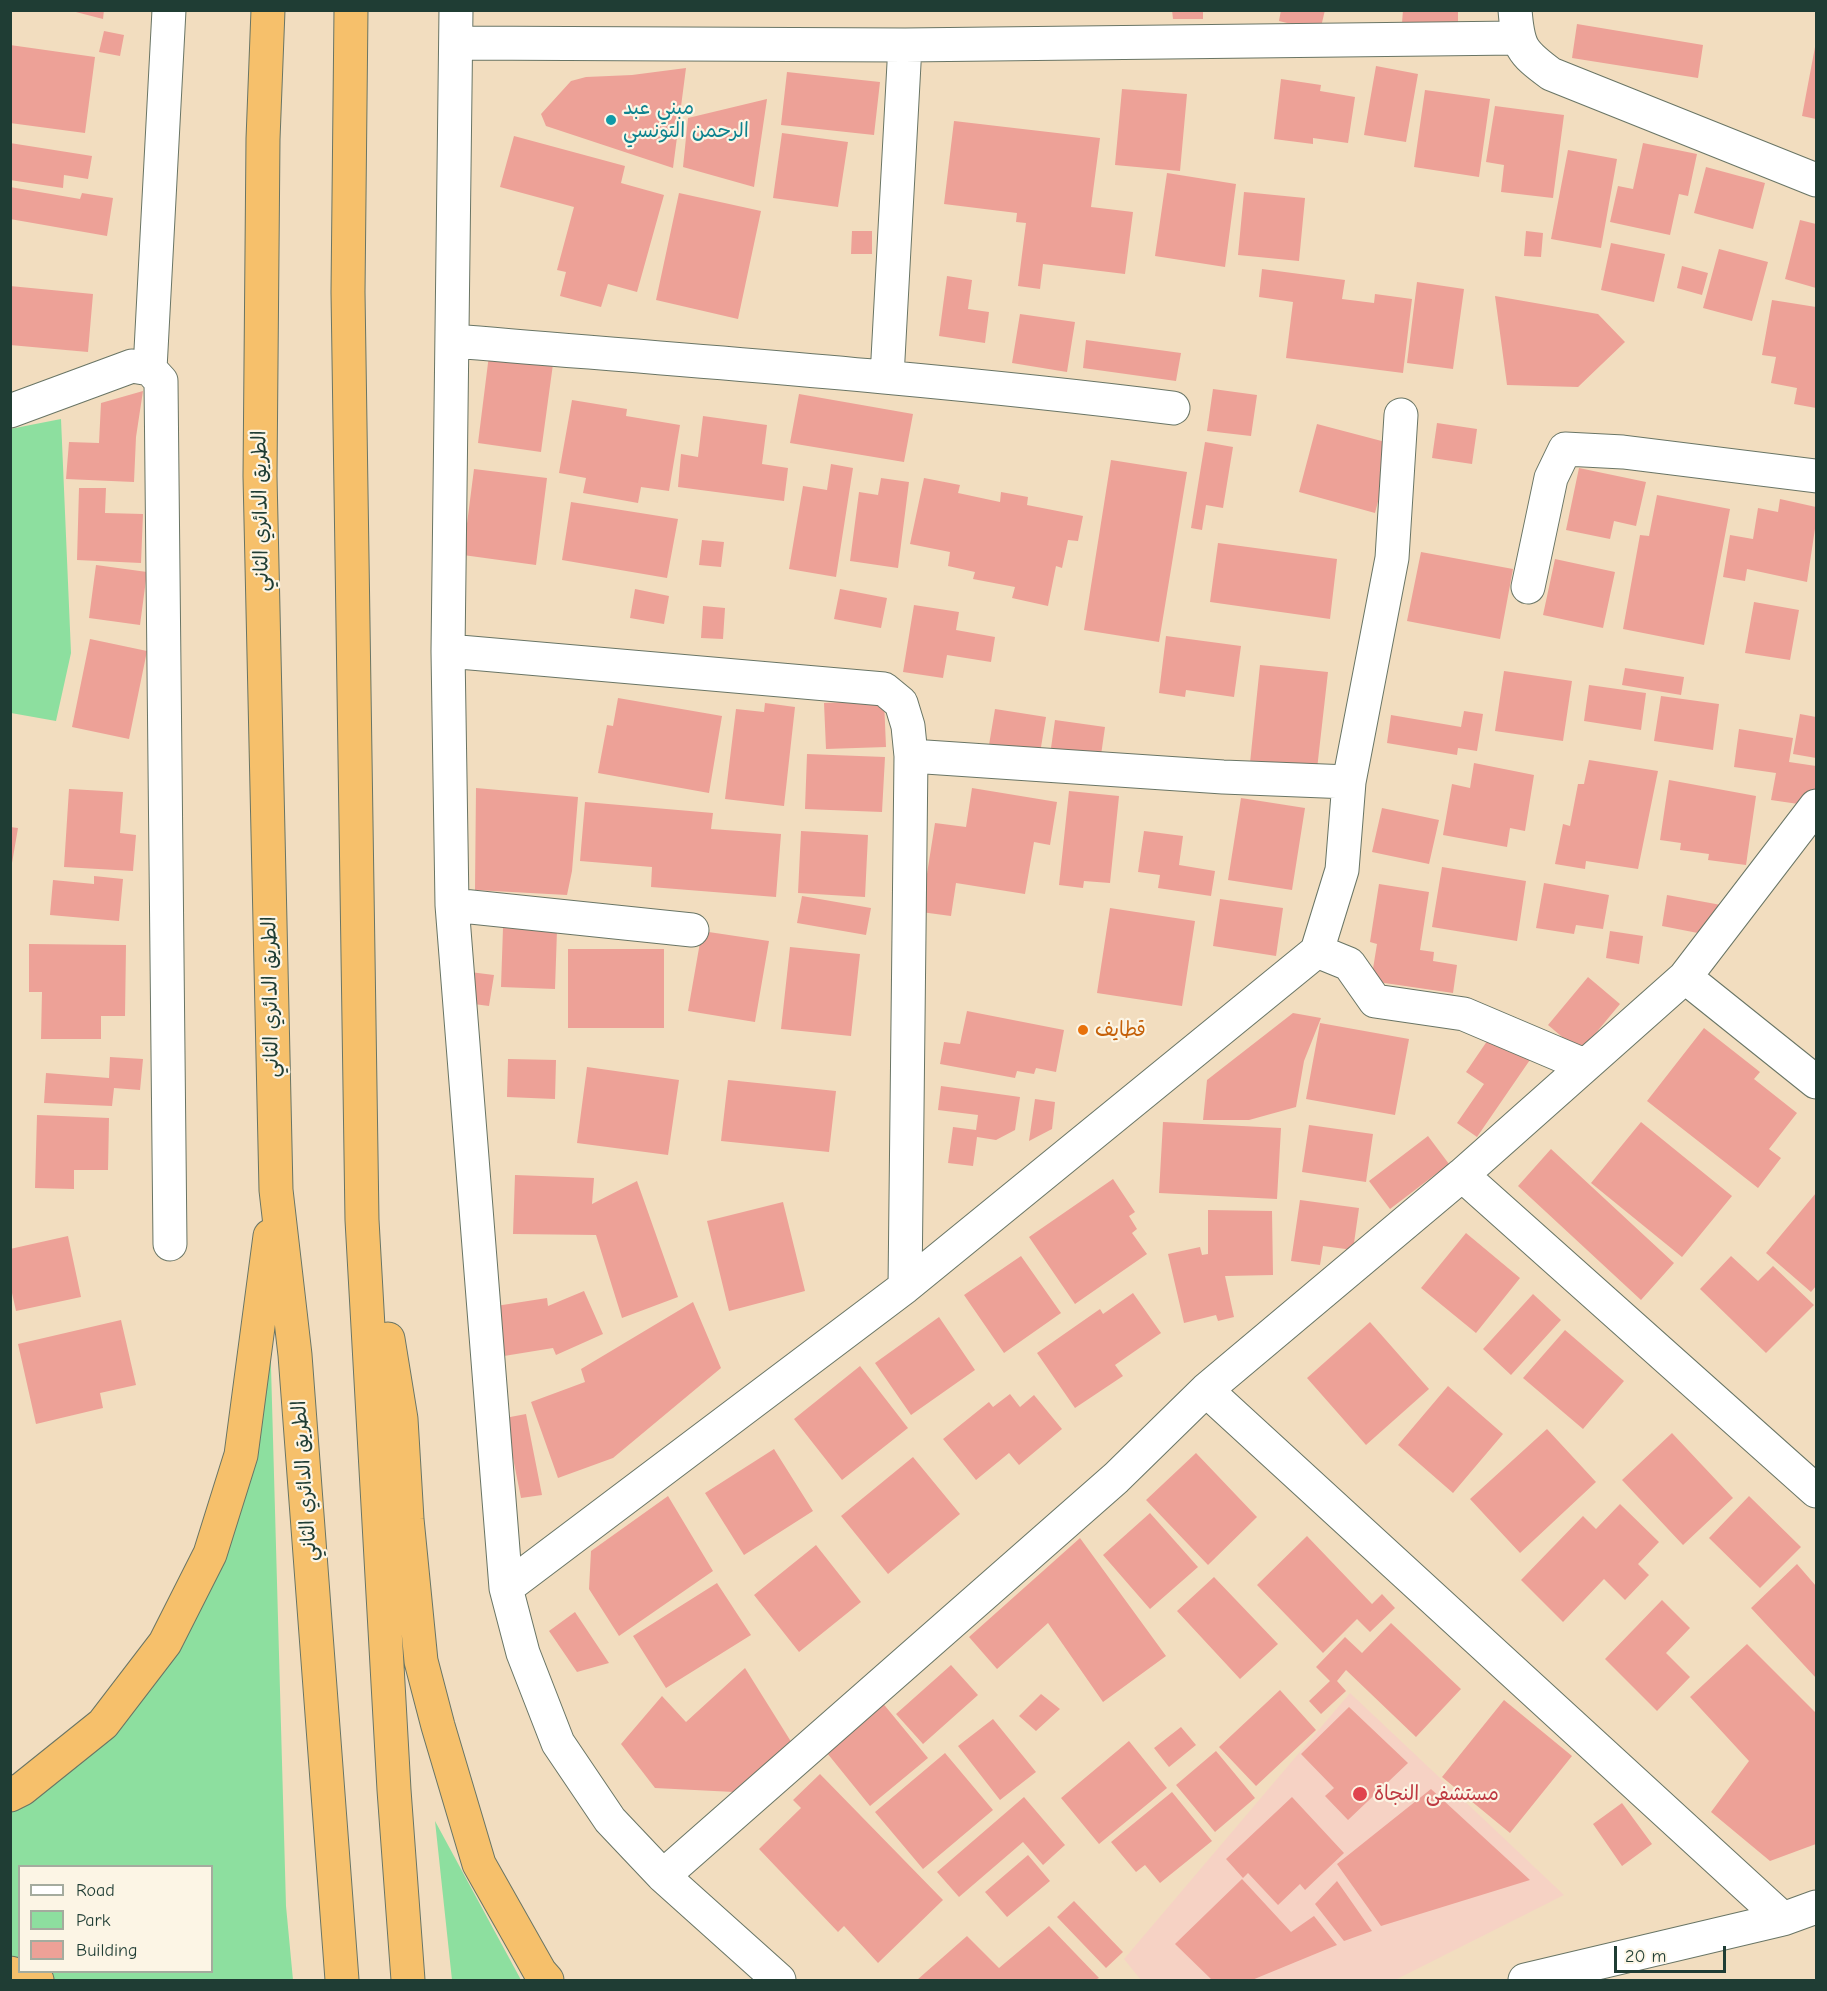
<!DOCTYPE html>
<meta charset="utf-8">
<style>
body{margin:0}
#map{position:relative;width:1827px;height:1991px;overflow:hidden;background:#f2ddbf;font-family:"Comic Neue",sans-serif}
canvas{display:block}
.frame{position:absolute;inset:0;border:12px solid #1f3d34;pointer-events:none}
.legend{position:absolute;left:18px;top:1865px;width:195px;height:108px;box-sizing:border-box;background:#fcf5e5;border:2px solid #a4ab9e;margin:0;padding:8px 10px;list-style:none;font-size:18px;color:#1f3d34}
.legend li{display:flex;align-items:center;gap:12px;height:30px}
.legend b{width:30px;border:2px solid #a4ab9e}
.scale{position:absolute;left:1614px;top:1946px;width:112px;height:27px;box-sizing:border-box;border:3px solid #1f3d34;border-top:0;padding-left:8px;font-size:18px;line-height:21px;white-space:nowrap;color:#1f3d34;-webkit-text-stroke:4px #fcf5e5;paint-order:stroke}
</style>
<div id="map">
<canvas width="1827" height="1991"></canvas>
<div class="frame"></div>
<ul class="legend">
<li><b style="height:8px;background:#fff"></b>Road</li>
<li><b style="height:16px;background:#8ddf9f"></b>Park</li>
<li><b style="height:16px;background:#eda197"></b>Building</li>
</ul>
<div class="scale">20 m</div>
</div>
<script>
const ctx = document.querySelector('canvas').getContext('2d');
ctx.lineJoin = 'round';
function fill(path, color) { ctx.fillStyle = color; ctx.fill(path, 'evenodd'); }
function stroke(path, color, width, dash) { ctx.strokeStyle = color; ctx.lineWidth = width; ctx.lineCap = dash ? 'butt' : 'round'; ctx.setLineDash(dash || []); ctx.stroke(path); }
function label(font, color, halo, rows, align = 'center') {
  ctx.font = font + ' "Comic Neue","Playpen Sans Arabic",sans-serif'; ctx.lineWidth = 4.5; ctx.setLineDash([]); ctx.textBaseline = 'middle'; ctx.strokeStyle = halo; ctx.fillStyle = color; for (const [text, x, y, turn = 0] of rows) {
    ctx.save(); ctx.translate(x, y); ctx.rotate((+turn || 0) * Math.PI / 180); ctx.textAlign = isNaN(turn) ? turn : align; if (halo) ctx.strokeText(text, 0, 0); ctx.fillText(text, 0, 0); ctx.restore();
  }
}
fill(new Path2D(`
 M1350 1693 1564 1895 1395 1980H1141L1124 1959Z`), '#f6d2c4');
fill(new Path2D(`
 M61 419 71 653 56 721 11 713 10 429Z
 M270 1331 286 1906 293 1980H37L11 1974V1794L165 1643ZM20 1866H212V1972H20Z
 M435 1821 521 1980H452Z`), '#8ddf9f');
fill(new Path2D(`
 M68 10H104L103 19Z
 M1172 10H1203V19H1173Z
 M1281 10H1325L1320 31 1279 21Z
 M1403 10H1458V25L1402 23Z
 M1577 24 1703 45 1698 78 1572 58Z
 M104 31 124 35 120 56 99 52Z
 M10 45 95 57 85 133 10 123Z
 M1815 47H1816V119L1802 116Z
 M1376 66 1418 74 1406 142 1364 135Z
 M686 68 673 168 546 126 541 114 571 81 586 77 632 75Z
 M787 72 880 82 874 135 781 125Z
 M1281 79 1321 85 1320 91 1355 97 1348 143 1313 138V144L1274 139Z
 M1122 89 1187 94 1180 171 1115 165Z
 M1425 90 1490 99 1479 177 1414 167Z
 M767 99 754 187 683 167 688 118Z
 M1495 106 1564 115 1553 198 1501 192 1504 165 1486 162Z
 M954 121 1100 138 1091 207 1133 212 1125 274 1043 264 1040 289 1018 286 1026 223 1016 222 1017 213 944 204Z
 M782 133 848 142 838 207 773 198Z
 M514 136 625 166 621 183 664 195 637 292 608 284 601 307 560 296 566 272 557 270 574 207 500 187Z
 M10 143 92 156 88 179 64 175 63 188 10 180Z
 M1643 143 1697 154 1688 196 1679 194 1670 235 1610 222 1618 186 1633 189Z
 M1568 150 1617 159 1601 248 1551 239Z
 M1706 167 1765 183 1753 229 1694 213Z
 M1167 173 1236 184 1225 267 1155 256Z
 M10 187 80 199 82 193 113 198 107 236 10 219Z
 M1244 192 1305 198 1299 261 1238 255Z
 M679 193 761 211 738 319 656 300Z
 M1800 220 1816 224V288L1785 279Z
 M852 231H872V254H851Z
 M1526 231 1543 233 1541 257 1524 256Z
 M1611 243 1665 254 1654 302 1601 290Z
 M1719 249 1768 262 1752 321 1703 308Z
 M1682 266 1708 273 1702 295 1677 288Z
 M1262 269 1345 280 1342 299 1374 303 1375 294 1412 299 1403 373 1286 358 1293 302 1259 297Z
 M947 276 972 280 968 309 989 312 985 343 939 336Z
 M1417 282 1464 289 1453 369 1407 363Z
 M10 286 93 294 88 352 10 345Z
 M1495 296 1598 314 1625 342 1578 387 1507 385Z
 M1772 300 1816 307V408L1794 404 1797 388 1771 383 1776 357 1762 355Z
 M1020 314 1075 322 1067 372 1012 363Z
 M1086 340 1181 353 1176 381 1083 368Z
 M489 355 553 364 541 452 478 443Z
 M1213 389 1257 395 1251 436 1207 431Z
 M143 391 136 437 134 482 66 479 69 442 99 443 101 403Z
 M799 394 913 414 904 462 790 443Z
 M572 400 627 409 626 416 680 425 669 491 641 487 638 503 583 493 586 478 559 473Z
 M703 416 767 425 762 464 788 468 784 501 678 487 681 454 698 457Z
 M1437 423 1477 429 1472 464 1432 458Z
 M1317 424 1393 444 1375 513 1299 492Z
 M1205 442 1233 447 1223 508 1206 505 1202 530 1191 528Z
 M1111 460 1187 472 1159 642 1084 630Z
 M831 464 853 468 836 577 789 569 803 486 827 490Z
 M1579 468 1646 482 1636 526 1614 521 1610 539 1566 530Z
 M474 469 547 478 536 565 463 555Z
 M881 478 909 482 898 568 850 561 859 492 878 495Z
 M924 478 960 485 958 493 1000 502 1001 492 1028 497 1027 505 1083 516 1078 541 1068 540 1062 568 1056 566 1048 606 1012 598 1015 587 973 579 975 572 948 566 950 552 910 544Z
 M79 488H106L105 513 143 514 141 563 77 560Z
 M1657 495 1730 509 1704 645 1623 629 1640 535 1649 536Z
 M1780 499 1816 507V522L1807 582 1747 569 1745 581 1723 577 1730 535 1753 539 1758 508 1778 512Z
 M571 502 678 519 667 578 562 560Z
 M702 540 724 542 721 567 699 565Z
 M1218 543 1337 559 1330 619 1210 602Z
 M1421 552 1513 569 1500 639 1407 621Z
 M1555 559 1615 572 1603 628 1543 615Z
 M96 565 147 572 140 625 89 618Z
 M635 589 669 596 664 624 630 618Z
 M840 589 887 598 881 628 834 619Z
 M1754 602 1799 610 1790 660 1745 653Z
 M914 605 959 612 956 630 995 637 991 662 947 655 943 678 903 672Z
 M703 606 725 608 723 639 701 638Z
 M1166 636 1241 646 1234 697 1186 690 1185 697 1159 693Z
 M90 639 147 651 129 739 72 727Z
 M1260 665 1328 672 1317 769 1250 763Z
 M1625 668 1684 677 1681 695 1622 685Z
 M1504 671 1572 681 1563 741 1495 731Z
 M1589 685 1646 693 1641 730 1584 721Z
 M1661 696 1719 704 1713 750 1654 741Z
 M618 698 722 716 709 793 598 773 607 725 613 726Z
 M884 700 886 747 826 749 824 703Z
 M765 703 795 707 784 806 725 799 736 709 764 712Z
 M995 709 1046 717 1040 753 989 745Z
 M1464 711 1483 714 1477 751 1458 748 1457 755 1387 743 1391 715 1461 727Z
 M1800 714 1816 717V758L1793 754Z
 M1055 720 1105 727 1100 762 1050 755Z
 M1739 729 1793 738 1789 762 1816 766V782L1812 806 1771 800 1776 773 1734 767Z
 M807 754 885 757 882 812 805 809Z
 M1589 760 1658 771 1638 869 1586 861 1585 869 1555 864 1563 824 1570 826 1578 784H1584Z
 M1474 763 1534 775 1525 831 1510 828 1507 847 1443 835 1452 784 1470 788Z
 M1669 780 1756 796 1746 865 1708 860 1709 854 1680 850 1681 843 1660 840Z
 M476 788 578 797 572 871 567 895 475 890Z
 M972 788 1057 802 1050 845 1034 842 1025 894 956 883 951 916 921 912 935 823 966 827Z
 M69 789 123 792 120 833 136 835 133 871 64 867Z
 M1069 791 1119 796 1110 883 1084 881 1083 888 1059 885Z
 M1241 798 1305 808 1292 890 1228 880Z
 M585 802 713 813 711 829 781 834 776 897 651 887 652 867 580 861Z
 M1382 808 1439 820 1429 864 1372 852Z
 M10 827 18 828 12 863H10Z
 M801 831 868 835 865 897 798 893Z
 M1144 831 1183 836 1179 865 1215 871 1211 896 1158 888 1160 875 1138 872Z
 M1442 867 1526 881 1517 941 1432 927Z
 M94 876 123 879 119 921 50 915 53 880 94 884Z
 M1544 883 1609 895 1603 929 1576 925 1574 934 1536 928Z
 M1379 884 1429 892 1420 950 1434 952 1433 961 1457 965 1453 993 1371 981 1377 944 1370 942Z
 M1667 895 1721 905 1703 934 1662 926Z
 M802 896 871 908 866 935 797 923Z
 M1220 899 1283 908 1276 956 1213 946Z
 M1110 908 1195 921 1182 1006 1097 993Z
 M503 928 557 930 555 989 501 987Z
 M702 931 769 941 755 1022 688 1011Z
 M1610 931 1643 936 1639 964 1606 958Z
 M29 944 126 945 125 1016H101V1039H41L42 992H29Z
 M790 947 860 954 851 1036 781 1029Z
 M568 949H664V1028H568Z
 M470 972 494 975 489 1006 466 1003Z
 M1588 977 1620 1004 1580 1052 1548 1025Z
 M967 1011 1064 1030 1056 1072 1036 1068 1034 1074 1017 1071 1015 1078 940 1064 944 1042 960 1044Z
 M1293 1013 1321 1018 1304 1061 1296 1107 1249 1120H1203L1207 1080Z
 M1320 1023 1409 1039 1395 1115 1306 1099Z
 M1496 1028 1534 1054 1477 1137 1457 1123 1484 1084 1466 1072Z
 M1704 1028 1760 1072 1754 1079 1797 1113 1769 1149 1781 1158 1758 1188 1647 1101Z
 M110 1057 143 1059 140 1090 114 1088 112 1106 44 1103 46 1073 109 1078Z
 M508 1059 556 1060 555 1099 507 1097Z
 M587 1067 679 1080 668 1155 577 1143Z
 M728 1080 836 1091 829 1152 721 1141Z
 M941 1086 1020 1097 1015 1130 996 1140 977 1137 973 1166 948 1163 953 1127 976 1130 978 1115 938 1110Z
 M1035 1099 1055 1102 1052 1129 1029 1141Z
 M37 1115 109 1118 108 1170H74V1189L35 1188Z
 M1163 1122 1281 1128 1277 1199 1159 1193Z
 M1641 1122 1732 1196 1682 1257 1591 1183Z
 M1309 1125 1373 1134 1366 1182 1302 1172Z
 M1428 1136 1449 1164 1390 1209 1369 1181Z
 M1551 1149 1674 1263 1641 1300 1518 1186Z
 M515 1175 594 1178 592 1204 637 1181 678 1297 622 1318 596 1235 513 1234Z
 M1113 1179 1135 1212 1129 1216 1137 1229 1132 1233 1147 1254 1075 1304 1029 1237Z
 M1816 1193V1286L1811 1292 1766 1253Z
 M1300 1200 1359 1208 1353 1250 1323 1246 1320 1265 1291 1261Z
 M783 1202 805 1291 729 1311 707 1221Z
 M1208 1210 1272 1211 1273 1275 1225 1276 1234 1317 1218 1321 1216 1315 1184 1323 1168 1254 1200 1247 1202 1255 1208 1254Z
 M1466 1233 1520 1278 1476 1333 1421 1288Z
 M68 1236 81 1297 16 1311 10 1284V1249Z
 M1021 1256 1061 1313 1004 1353 964 1295Z
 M1731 1256 1758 1281 1773 1266 1814 1305 1766 1353 1700 1289Z
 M584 1291 603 1334 556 1355 553 1348 504 1356 496 1306 547 1298 548 1306Z
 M1133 1293 1161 1333 1115 1365 1123 1376 1075 1408 1037 1353 1100 1309 1103 1314Z
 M1533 1294 1561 1320 1511 1375 1483 1349Z
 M693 1302 721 1368 613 1458 558 1478 531 1402 585 1382 581 1369Z
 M939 1317 975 1370 911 1415 875 1363Z
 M121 1320 136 1385 100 1393 103 1408 36 1424 18 1344Z
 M1370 1322 1429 1389 1366 1445 1307 1378Z
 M1565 1330 1624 1381 1583 1429 1523 1378Z
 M860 1366 908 1428 842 1480 794 1419Z
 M1448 1386 1503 1434 1453 1493 1398 1445Z
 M1010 1394 1020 1407 1034 1395 1062 1429 1019 1465 1009 1453 976 1480 943 1439 989 1402 993 1407Z
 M526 1414 542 1495 521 1498 505 1418Z
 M1547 1429 1596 1482 1520 1553 1470 1499Z
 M1672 1433 1733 1498 1683 1545 1622 1480Z
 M774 1449 813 1511 744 1555 705 1493Z
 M1196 1453 1257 1517 1208 1565 1146 1500Z
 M913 1457 960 1514 888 1574 841 1516Z
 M668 1496 713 1571 619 1636 589 1589 591 1551Z
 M1749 1496 1801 1547 1760 1588 1709 1538Z
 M1620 1504 1659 1542 1638 1564 1649 1575 1625 1600 1604 1579 1563 1622 1521 1580 1583 1516 1596 1529Z
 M1150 1513 1198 1567 1150 1609 1103 1555Z
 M1307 1536 1372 1604 1382 1594 1395 1608 1370 1632 1357 1619 1323 1653 1257 1585Z
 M1080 1538 1166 1656 1103 1702 1048 1623 997 1669 969 1637Z
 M816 1545 861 1602 799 1652 754 1595Z
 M1797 1564 1816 1586V1678L1751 1608Z
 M1214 1577 1278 1644 1240 1679 1177 1611Z
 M717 1583 751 1635 666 1688 633 1636Z
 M1662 1600 1690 1628 1666 1653 1690 1677 1657 1711 1605 1659Z
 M575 1612 609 1663 577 1672 549 1631Z
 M1391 1623 1461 1689 1416 1737 1346 1670 1337 1681 1346 1691 1321 1714 1309 1701 1330 1681 1316 1667 1345 1637 1362 1653Z
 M1747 1644 1816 1713V1844L1770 1861 1711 1812 1749 1761 1690 1697Z
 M951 1665 978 1695 923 1744 896 1714Z
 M745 1668 795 1748 734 1792 655 1788 621 1744 662 1696 686 1722Z
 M1280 1690 1316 1730 1256 1786 1219 1747Z
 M1041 1694 1060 1709 1036 1731 1019 1716Z
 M1504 1700 1572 1756 1510 1833 1442 1777Z
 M881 1701 928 1758 870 1806 823 1748Z
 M1349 1707 1408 1763 1348 1820 1325 1796 1334 1788 1301 1754Z
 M993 1719 1036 1772 1000 1800 958 1746Z
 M1181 1727 1196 1745 1169 1767 1154 1748Z
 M1129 1741 1167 1788 1099 1844 1061 1798Z
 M1216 1751 1255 1798 1215 1832 1176 1785Z
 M945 1753 993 1810 923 1869 875 1812Z
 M820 1774 943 1900 878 1963 844 1926 838 1932 759 1849 801 1808 793 1800Z
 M1431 1789 1530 1880 1381 1926 1337 1864Z
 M1172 1792 1212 1841 1160 1883 1145 1865 1136 1872 1111 1842Z
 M1024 1797 1065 1845 1043 1865 1023 1842 959 1897 937 1872Z
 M1292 1797 1344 1853 1305 1890 1300 1884 1278 1905 1248 1873 1243 1878 1226 1859Z
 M1622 1803 1652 1844 1622 1866 1593 1824Z
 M1028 1855 1050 1881 1007 1917 985 1892Z
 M1242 1879 1291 1932 1314 1916 1337 1945 1252 1980H1212L1175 1944Z
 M1337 1881 1372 1931 1344 1941 1315 1904Z
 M1074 1901 1123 1952 1106 1968 1057 1917Z
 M1049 1926 1099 1978 1095 1980H917L967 1936 999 1968Z`), '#eda197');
const minor = new Path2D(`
 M456 10 448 651 452 905 506 1588 523 1653 558 1743 610 1820 663 1876 779 1980
 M1515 10C1518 47 1521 52 1551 74L1816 180
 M456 43 905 45 1517 38
 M453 341C693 361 934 378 1173 408
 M150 369 169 10
 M887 377 905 45
 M10 411 132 366 150 369 161 381 170 1244
 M1528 587 1551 478 1565 449 1623 452 1816 476
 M448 651 884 689 901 703 908 726 911 756 905 1287
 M911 756 1223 777 1349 782
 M452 905 692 930
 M1317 951 1349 964 1375 1001 1464 1014 1584 1065
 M1685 977 1816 1082
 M1462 1175 1816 1491
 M1206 1390 1783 1919
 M506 1588 905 1287 1317 951 1342 870 1349 782 1392 558 1401 415
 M663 1876 1116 1478 1206 1390 1462 1175 1685 977 1816 806
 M1525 1980 1783 1919 1816 1907`);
const highway = new Path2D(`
 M268 10 263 139 260 476 276 1190 295 1355 342 1980
 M351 10 348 292 362 1220 394 1790 408 1980
 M388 1339 401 1419 407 1519 421 1661 438 1726 479 1864 540 1972 547 1980
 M10 1795 22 1789 103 1724 165 1643 210 1554 241 1455 270 1236
 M10 1973 37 1980`);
stroke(minor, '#697565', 35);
stroke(highway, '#697565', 35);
stroke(minor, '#fff', 33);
stroke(highway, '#f6c06b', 33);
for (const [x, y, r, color] of [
 [611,120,6,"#0f9aa8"],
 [1083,1030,6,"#e8710a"],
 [1360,1794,8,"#e0444e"]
]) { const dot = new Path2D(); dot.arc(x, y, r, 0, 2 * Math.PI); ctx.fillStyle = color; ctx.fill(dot); stroke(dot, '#fcf5e5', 2); }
label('20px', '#0d838f', '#fcf5e5', [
 ["مبني عبد",623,108],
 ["الرحمن التونسي",623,131]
], 'left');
label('20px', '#1f3d34', '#fcf5e5', [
 ["الطريق الدائري الثاني",261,511,-91],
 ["الطريق الدائري الثاني",271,997,-91],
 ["الطريق الدائري الثاني",305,1481,-94]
]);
label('20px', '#c56008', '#fcf5e5', [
 ["قطايف",1095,1030]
], 'left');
label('20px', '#be3a42', '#fcf5e5', [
 ["مستشفى النجاة",1374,1794]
], 'left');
</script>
